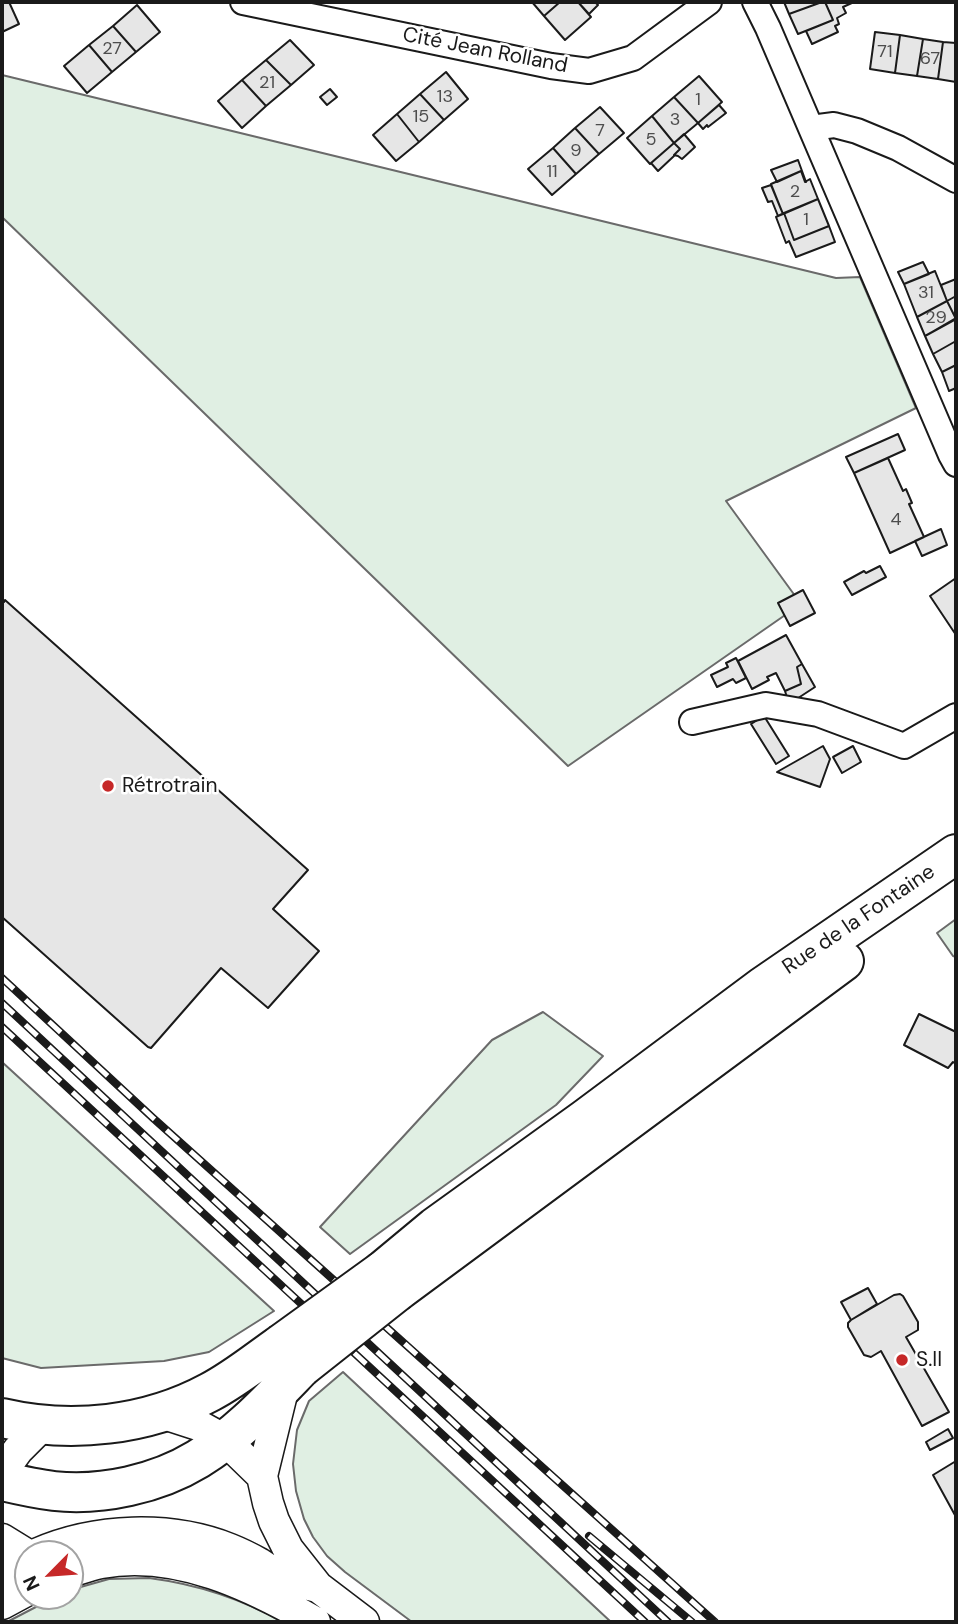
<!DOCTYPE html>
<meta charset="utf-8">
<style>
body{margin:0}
#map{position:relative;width:958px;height:1624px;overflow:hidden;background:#fff;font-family:"DM Sans",sans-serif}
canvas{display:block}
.frame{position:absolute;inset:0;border:4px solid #1a1a1a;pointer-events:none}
.north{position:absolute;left:14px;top:1540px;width:70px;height:70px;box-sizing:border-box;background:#fff;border:2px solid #a3a3a3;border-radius:50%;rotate:245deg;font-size:19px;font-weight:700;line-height:28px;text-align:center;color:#1a1a1a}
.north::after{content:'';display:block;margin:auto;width:24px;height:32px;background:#c62828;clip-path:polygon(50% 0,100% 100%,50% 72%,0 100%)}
</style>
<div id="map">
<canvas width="958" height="1624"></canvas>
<div class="frame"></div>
<div class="north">N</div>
</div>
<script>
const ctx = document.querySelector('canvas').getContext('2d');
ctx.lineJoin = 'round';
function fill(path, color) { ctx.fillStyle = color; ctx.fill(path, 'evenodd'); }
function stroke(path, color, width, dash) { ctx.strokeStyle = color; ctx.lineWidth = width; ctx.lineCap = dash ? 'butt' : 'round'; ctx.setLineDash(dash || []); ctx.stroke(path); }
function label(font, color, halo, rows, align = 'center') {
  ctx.font = font + ' "DM Sans",sans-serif'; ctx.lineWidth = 5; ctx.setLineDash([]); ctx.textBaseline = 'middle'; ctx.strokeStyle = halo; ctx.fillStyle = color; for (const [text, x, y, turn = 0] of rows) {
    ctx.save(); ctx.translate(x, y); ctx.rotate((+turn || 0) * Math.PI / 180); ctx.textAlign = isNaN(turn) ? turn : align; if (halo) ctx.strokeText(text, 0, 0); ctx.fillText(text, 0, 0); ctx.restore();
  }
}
const green = new Path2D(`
 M2 75 836 278 860 277 916 408 726 501 801 604 568 766 2 217Z
 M956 919V957L953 956 937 933Z
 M543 1012 603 1056 556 1105 350 1254 320 1227 492 1040Z
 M2 1062 274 1311 209 1352 164 1361 41 1368 2 1358Z
 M343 1372 611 1622H412L345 1572 327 1556 313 1537 304 1519 296 1491 293 1464 297 1430 309 1401Z
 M149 1578C195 1584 242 1599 282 1622H7L57 1596H70V1590L109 1579Z`);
fill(green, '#e0efe3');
stroke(green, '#6a6a6a', 2);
const building = new Path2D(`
 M2 2H9L19 24 2 32Z
 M532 2H560L544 16Z
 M560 2H578L591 17 565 40 544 16Z
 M578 2H595L598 5 589 14Z
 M784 2H822L789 14Z
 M822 2H825L833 20 798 34 789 14Z
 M825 2H854L843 7 846 13 837 18 839 24 835 26 838 32 812 44 806 31 833 20Z
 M137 5 160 32 136 52 113 26Z
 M113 26 136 52 112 72 89 45Z
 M875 32 900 35 895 73 870 69Z
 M900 35 923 39 917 76 895 73Z
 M923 39 943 42 938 79 917 76Z
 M290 40 314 65 291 85 266 60Z
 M943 42 956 43V82L938 79Z
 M89 45 112 72 87 93 64 66Z
 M266 60 291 85 266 106 242 80Z
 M446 72 468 99 444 120 420 94Z
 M699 76 722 102 698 123 674 97Z
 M242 80 266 106 242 128 218 101Z
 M330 89 337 97 327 105 320 97Z
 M420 94 444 120 419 142 397 114Z
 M674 97 698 123 674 143 652 116Z
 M719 105 726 113 708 127 707 125 703 129 698 123Z
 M600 107 624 133 599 154 575 128Z
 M397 114 419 142 396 161 373 135Z
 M652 116 674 143 650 164 627 138Z
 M575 128 599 154 576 174 553 148Z
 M684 134 695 147 682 159 678 156 674 155 680 149 674 143Z
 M674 143 680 149 674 155V156L658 171 651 163Z
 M553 148 576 174 552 195 528 169Z
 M798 160 806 182H805L801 171 777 182 771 170Z
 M801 171 805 182 810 179 818 199 783 214 771 184Z
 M771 185 783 214 778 216 772 201 768 202 762 188Z
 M818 199 829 226 794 240 784 213Z
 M784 213 794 240 829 226 835 242 796 257 789 241 786 243 776 217Z
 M923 262 929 274 904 284 898 272Z
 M935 271 947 301 917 317 904 284Z
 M956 279V296L947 301 941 285Z
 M956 296V319L947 301Z
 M947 301 956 319 925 336 917 317Z
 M956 318V341L933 354 925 336Z
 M956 341V365L942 372 933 354Z
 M956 365V388L949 391 942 372Z
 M898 434 905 450 854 473 846 457Z
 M888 458 903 491 906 489 912 503 909 504 924 537 890 553 854 473Z
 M941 529 947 545 922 556 915 541Z
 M880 566 886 577 852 595 844 582 864 571 866 573Z
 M956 578V635L930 596Z
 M803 590 815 613 790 626 778 603Z
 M2 600 4 602 5 600 308 870 273 909 319 951 268 1008 221 968 151 1048 148 1047 2 917Z
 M786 635 802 664 797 667 801 684 785 691 776 673 767 677 769 680 752 689 738 661Z
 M736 658 746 678 736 683 733 679 717 687 711 675 728 667 726 663Z
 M802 664 815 687 789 704 785 691 801 684 797 667Z
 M764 716 789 756 776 764 751 724Z
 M823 746 830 759 820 787 777 772Z
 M853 746 861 762 842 773 833 757Z
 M919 1014 956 1032V1064L953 1062 948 1068 904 1045Z
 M868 1288 877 1304 851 1320 841 1302Z
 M900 1294 903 1296 918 1322V1330L906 1337 949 1412 922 1426 881 1351 871 1357 864 1355 848 1327V1323L851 1320 894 1295Z
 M948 1429 953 1438 930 1450 926 1442Z
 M956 1461V1517L933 1475Z`);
fill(building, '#e6e6e6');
stroke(building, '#1a1a1a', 2);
const minor = new Path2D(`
 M243 2 551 66 589 71 633 58 709 2
 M755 2 768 28 951 455 956 464
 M811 128 834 125 857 131 898 148 956 180
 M692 722 766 705 818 714 904 746 956 716`);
const tertiary = new Path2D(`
 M284 1386 262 1476 268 1503 274 1521 288 1549 318 1587 364 1622
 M161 1413 198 1425 225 1440 262 1476
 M2 1472 18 1450 44 1424
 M2 1539 28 1555
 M36 1554C95 1528 170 1525 230 1549 240 1553 250 1558 259 1563 267 1568 274 1574 282 1578 293 1582 306 1584 318 1587
 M70 1572C80 1569 91 1565 101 1563 177 1549 252 1586 315 1622
 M2 1575 28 1558
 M2 1604 28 1590`);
const primary = new Path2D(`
 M382 1271 435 1227 585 1119 762 987 956 854
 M398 1291 844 961
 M2 1418C71 1434 147 1426 210 1392 235 1379 258 1360 281 1344
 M2 1481C19 1485 37 1489 54 1491 102 1496 157 1484 198 1459 238 1435 270 1400 302 1367`);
stroke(minor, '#1a1a1a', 28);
stroke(tertiary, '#1a1a1a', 33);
stroke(primary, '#1a1a1a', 42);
stroke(minor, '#fff', 24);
stroke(tertiary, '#fff', 30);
stroke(primary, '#fff', 38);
const rail = new Path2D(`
 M2 978 153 1118 715 1622
 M2 1003 668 1622
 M2 1027 645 1622
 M589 1536 692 1622`);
stroke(rail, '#1a1a1a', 8);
stroke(rail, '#fff', 5, [16]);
const primaryBridge = new Path2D(`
 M281 1344 382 1271
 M302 1367 398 1291`);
stroke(primaryBridge, '#1a1a1a', 42, []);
stroke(primaryBridge, '#fff', 38);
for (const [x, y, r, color] of [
 [108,786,7,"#c62828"],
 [902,1360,7,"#c62828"]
]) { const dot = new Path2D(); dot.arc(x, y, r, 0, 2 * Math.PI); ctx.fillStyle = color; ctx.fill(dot); stroke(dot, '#fff', 2.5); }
label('18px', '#4d4d4d', null, [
 ["27",112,49],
 ["71",885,52],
 ["67",930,59],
 ["21",267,83],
 ["13",445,97],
 ["1",698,100],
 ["15",421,117],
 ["3",675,120],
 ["7",600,131],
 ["5",651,140],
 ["9",576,151],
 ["11",552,172],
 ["2",795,192],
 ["1",806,220],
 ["31",926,293],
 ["29",936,318],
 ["4",896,520]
]);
label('21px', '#1a1a1a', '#fff', [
 ["Cité Jean Rolland",485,51,11],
 ["Rue de la Fontaine",859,920,-34]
]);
label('21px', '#1a1a1a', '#fff', [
 ["Rétrotrain",122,786],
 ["S.II",916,1360]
], 'left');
</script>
